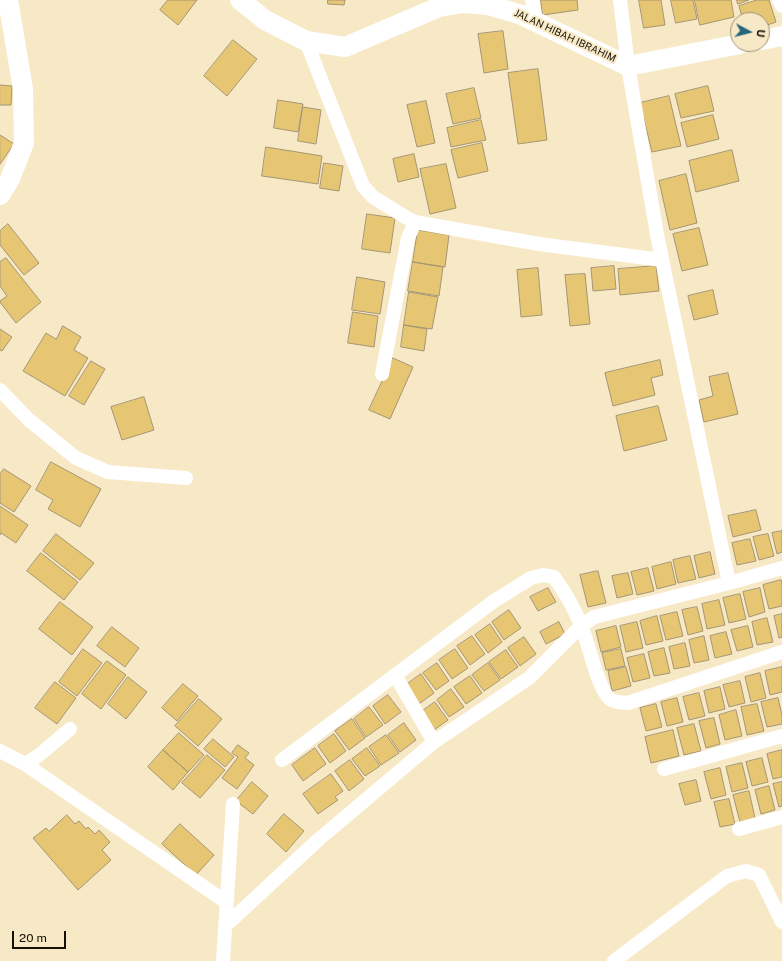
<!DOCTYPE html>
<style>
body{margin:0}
#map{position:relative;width:782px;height:961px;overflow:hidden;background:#f8e9c6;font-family:"Public Sans",sans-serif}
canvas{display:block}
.north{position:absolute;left:730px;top:12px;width:40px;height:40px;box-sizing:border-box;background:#f8e9c6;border:1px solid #9d9279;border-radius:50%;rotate:97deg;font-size:11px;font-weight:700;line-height:16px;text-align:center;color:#151005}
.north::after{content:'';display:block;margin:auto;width:14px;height:18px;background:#27657b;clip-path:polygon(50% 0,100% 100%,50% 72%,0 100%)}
.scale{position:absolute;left:12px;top:931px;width:54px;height:18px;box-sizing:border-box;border:2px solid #151005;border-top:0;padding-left:5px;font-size:12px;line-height:14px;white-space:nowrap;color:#151005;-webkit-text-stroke:3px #f8e9c6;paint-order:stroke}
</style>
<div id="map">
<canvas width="782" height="961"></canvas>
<div class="north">U</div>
<div class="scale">20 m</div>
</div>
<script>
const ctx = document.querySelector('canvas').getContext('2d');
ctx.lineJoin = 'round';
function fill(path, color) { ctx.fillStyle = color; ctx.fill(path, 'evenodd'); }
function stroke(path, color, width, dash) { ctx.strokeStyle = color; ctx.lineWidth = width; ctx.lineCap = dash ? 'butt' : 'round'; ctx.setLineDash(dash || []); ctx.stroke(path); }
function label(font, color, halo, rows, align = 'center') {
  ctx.font = font + ' "Public Sans",sans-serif'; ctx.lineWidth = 4; ctx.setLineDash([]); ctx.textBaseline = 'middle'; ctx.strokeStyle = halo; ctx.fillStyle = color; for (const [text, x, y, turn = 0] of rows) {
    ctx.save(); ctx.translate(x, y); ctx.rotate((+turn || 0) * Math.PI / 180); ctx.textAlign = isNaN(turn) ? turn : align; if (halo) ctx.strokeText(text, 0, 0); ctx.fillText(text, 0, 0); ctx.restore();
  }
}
const building = new Path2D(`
 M168 0H197L178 25 160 10Z
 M328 0H345L344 5 328 4Z
 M541 0H577L578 10 543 15Z
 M639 0H661L665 25 644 28Z
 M671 0H693L697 19 676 23Z
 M695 0H731L734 17 700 25Z
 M737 0H749L738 4Z
 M757 0H769L776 22 762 27V20H743L739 6Z
 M503 31 508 69 484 73 478 34Z
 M233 40 257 59 227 96 204 76Z
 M538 69 547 140 518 144 508 73Z
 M0 85 12 86 11 105H0Z
 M708 86 714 111 681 118 675 94Z
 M474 88 481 118 453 124 446 94Z
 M669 96 681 146 652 152 640 103Z
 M278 100 303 104 298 132 274 128Z
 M426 101 435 143 417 147 407 105Z
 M303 107 321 110 316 144 298 141Z
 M713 115 719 139 687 147 681 123Z
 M481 120 486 140 451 147 447 128Z
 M0 135 14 144 0 164Z
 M482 143 488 171 458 178 451 150Z
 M266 147 322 156 318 184 262 176Z
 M732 150 739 181 696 192 689 161Z
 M414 154 419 177 398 182 393 159Z
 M324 163 343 166 339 191 320 188Z
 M446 164 456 208 430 214 420 169Z
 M686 174 697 223 670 230 659 181Z
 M367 214 395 218 390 253 362 249Z
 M8 224 39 263 24 275 0 245V231Z
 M699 228 708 265 682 271 673 234Z
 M418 230 449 235 445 267 413 262Z
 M6 258 41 302 16 323 0 302V301L7 296 0 286V262Z
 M413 262 443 267 439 296 408 291Z
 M614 266 616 289 593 291 591 268Z
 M656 266 659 291 620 295 618 269Z
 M538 268 542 315 521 317 517 270Z
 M585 274 590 324 570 326 565 275Z
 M357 277 385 282 380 314 352 310Z
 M713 290 718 314 694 320 688 296Z
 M409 292 438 297 432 329 404 325Z
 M353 312 378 316 374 347 348 343Z
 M404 325 427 329 424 351 401 347Z
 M63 326 81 337 74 350 88 358 65 396 23 371 46 333 56 339Z
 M0 329 12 337 2 351 0 350Z
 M393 358 413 367 390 419 369 410Z
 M660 360 663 375 651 378 655 395 613 406 605 373Z
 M91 361 105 369 84 405 69 396Z
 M728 373 738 414 704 422 699 400 713 396 709 377Z
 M144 397 154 430 122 440 111 407Z
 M658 406 667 440 624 451 616 416Z
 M51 462 101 489 80 527 48 509 53 500 36 490Z
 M4 469 31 486 14 512 0 503V474Z
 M0 506 28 525 16 543 1 533 0 535Z
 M756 510 761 530 733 537 728 516Z
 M782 531V552L777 554 772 533Z
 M56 534 94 563 80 580 43 551Z
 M768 534 774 556 759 560 753 537Z
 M750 539 756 561 737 565 732 543Z
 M710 552 715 574 699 578 694 556Z
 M41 553 78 582 64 600 27 571Z
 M690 556 696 579 678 583 673 560Z
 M671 562 676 584 657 589 652 567Z
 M648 568 654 591 637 595 631 572Z
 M598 571 606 603 588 607 580 575Z
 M628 573 633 594 617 598 612 576Z
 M781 580 782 584V606L769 609 763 585Z
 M548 588 556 602 538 611 530 597Z
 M760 588 765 612 749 617 743 592Z
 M740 594 746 619 729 623 723 598Z
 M719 600 725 625 707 629 702 604Z
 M60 602 93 627 72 655 39 629Z
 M697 607 703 631 688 635 682 610Z
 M509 610 521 628 504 640 492 622Z
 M677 612 683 636 666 640 660 616Z
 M782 614V637L779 638 774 616Z
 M657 616 663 641 646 645 640 621Z
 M767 618 773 642 757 645 752 622Z
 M559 622 565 634 546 644 540 632Z
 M637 622 643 648 626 652 620 626Z
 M490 624 502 642 488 653 475 635Z
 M616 626 621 647 601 652 596 631Z
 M748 626 753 647 737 651 731 630Z
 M112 627 139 648 125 667 97 646Z
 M726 632 732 654 715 658 710 636Z
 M472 636 485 654 470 665 457 646Z
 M704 636 709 660 694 663 689 640Z
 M524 637 536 654 520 666 508 648Z
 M685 643 690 666 674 669 669 647Z
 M664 648 670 673 654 676 648 652Z
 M83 649 102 663 77 696 59 682Z
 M455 649 468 668 452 679 439 660Z
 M621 649 625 666 606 670 602 653Z
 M506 650 518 667 501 679 489 662Z
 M644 654 650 678 633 682 627 658Z
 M107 661 126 675 101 709 82 694Z
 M437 663 449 681 436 690 423 673Z
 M488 663 500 680 484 691 472 675Z
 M626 667 631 686 612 691 608 671Z
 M782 667V692L770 695 765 671Z
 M760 673 766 698 751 702 745 677Z
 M421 674 434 693 419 704 406 685Z
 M470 676 482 693 466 704 454 687Z
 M128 677 147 692 126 719 108 704Z
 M740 681 745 703 729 707 723 685Z
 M55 682 76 698 57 724 35 708Z
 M183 684 198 696 177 721 162 708Z
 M720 687 725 709 709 713 704 691Z
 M451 689 464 707 449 717 437 700Z
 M699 693 705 716 689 720 683 697Z
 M388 695 401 712 385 724 373 706Z
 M677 698 683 722 667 726 661 702Z
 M778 698 782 715V724L767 727 761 702Z
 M199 699 222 719 198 746 175 726Z
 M435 702 448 720 434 730 421 712Z
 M656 704 662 727 646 731 640 708Z
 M757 704 764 731 747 735 741 707Z
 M369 707 383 725 366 737 354 719Z
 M736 710 742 736 725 740 719 715Z
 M714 718 720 744 706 748 699 721Z
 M352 719 365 738 349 750 335 731Z
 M404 723 416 740 400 752 388 735Z
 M694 724 701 751 684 755 677 728Z
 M673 730 679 756 651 763 645 737Z
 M179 733 204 755 188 772 163 750Z
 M334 734 346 751 330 763 318 746Z
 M386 735 399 753 381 765 369 747Z
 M213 739 234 757 225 767 204 749Z
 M238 745 249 753 245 758 254 765 237 789 222 778 238 757 232 753Z
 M315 748 326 764 303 781 292 765Z
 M367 748 380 766 365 776 352 759Z
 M163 750 188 772 173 790 148 767Z
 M782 750V777L773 779 767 754Z
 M207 755 225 770 200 798 182 783Z
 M762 758 768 782 752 786 746 762Z
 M350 760 364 779 349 791 335 771Z
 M742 763 748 788 732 792 726 767Z
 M720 768 726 795 711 799 704 772Z
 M331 774 343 791 335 797 338 800 318 814 303 794Z
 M696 780 701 801 685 805 679 784Z
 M252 782 268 796 253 814 236 801Z
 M782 782V806L779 807 773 784Z
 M769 786 775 810 761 814 755 790Z
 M749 791 755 818 740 822 733 795Z
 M729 799 735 824 720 827 714 802Z
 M284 814 304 831 286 852 267 834Z
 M67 815 75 824 79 821 86 829 88 827 95 834 99 830 110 842 102 850 111 860 78 890 33 838 46 828 49 831Z
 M180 824 214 855 196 875 162 844Z`);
fill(building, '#e6c573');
stroke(building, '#a49675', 1);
stroke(new Path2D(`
 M532 0 536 22
 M620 0 628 66 658 240 729 583
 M779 0 782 6
 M306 41 363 186 373 197 407 218 415 222 408 238 382 374
 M415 222 539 244 662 260
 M0 390 29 420 76 458 108 472 186 478
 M395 675 434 742
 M0 751 25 764 38 756 70 729
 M282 760 494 601 531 578 543 575 554 577C565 592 574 608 581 625 588 641 598 690 610 699 615 703 622 702 628 703L782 652
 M25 764 226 902
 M664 769 782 736
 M739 829 782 817
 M225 926 318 840 434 742 529 678 581 626 594 617 729 583 782 568
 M223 961 233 804
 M614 961 727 876 746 871 759 875 782 922`), '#fff', 14);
stroke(new Path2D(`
 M240 0 265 20 306 41 345 47 439 7 464 3 488 5 522 15 536 22 628 66 740 44
 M762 40 782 36
 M0 195 10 179 24 143 23 89 8 0`), '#fff', 20);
label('10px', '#151005', '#f8e9c6', [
 ["JALAN HIBAH IBRAHIM",565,36,25]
]);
</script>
